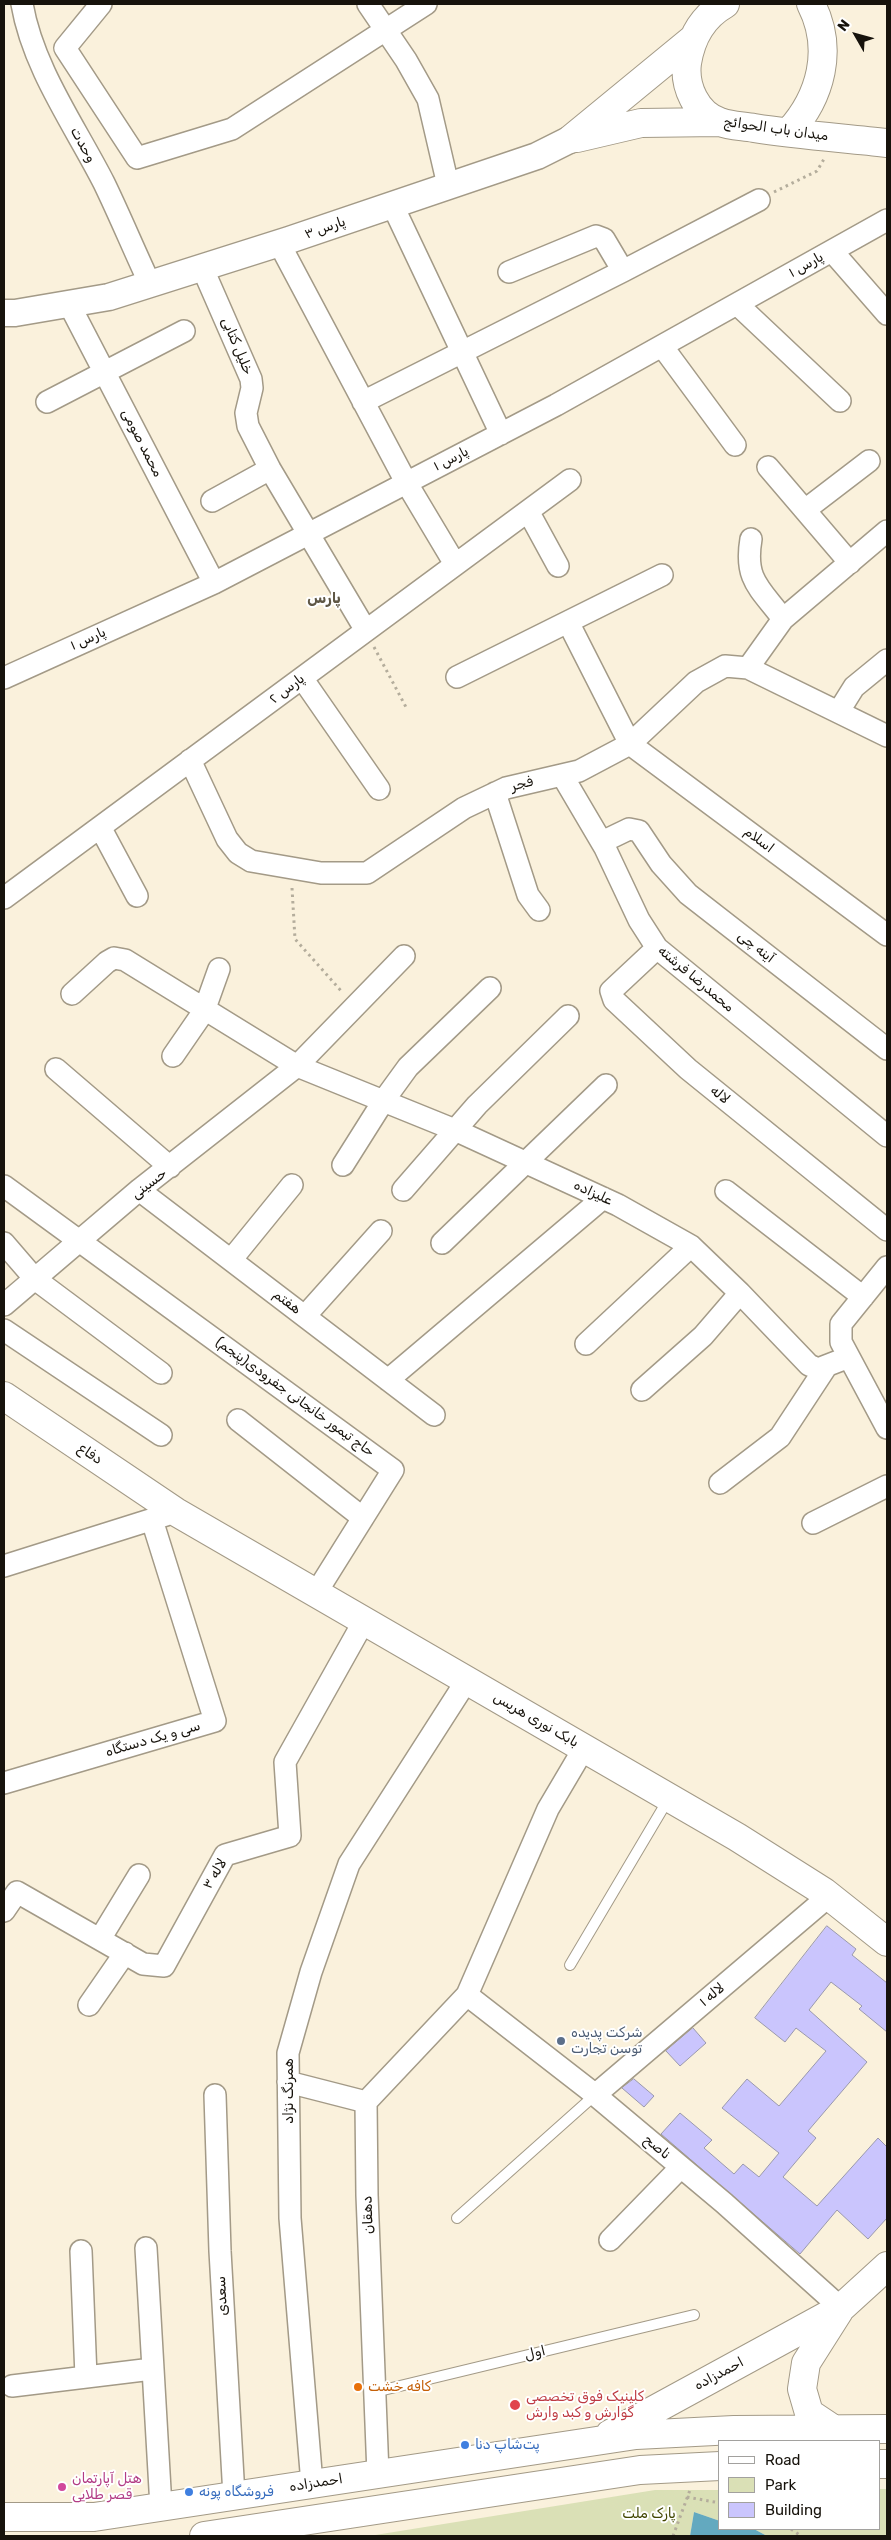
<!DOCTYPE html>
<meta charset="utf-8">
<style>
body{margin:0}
#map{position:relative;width:891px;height:2540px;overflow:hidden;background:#faf1dc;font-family:Rubik,sans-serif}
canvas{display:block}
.frame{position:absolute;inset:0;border:5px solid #17130c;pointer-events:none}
.legend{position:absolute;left:718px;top:2440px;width:162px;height:90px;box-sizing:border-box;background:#fff;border:1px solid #a2a19e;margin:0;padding:6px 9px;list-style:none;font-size:15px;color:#17130c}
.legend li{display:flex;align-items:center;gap:10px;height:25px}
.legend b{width:25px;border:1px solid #a2a19e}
.north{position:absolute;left:831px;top:10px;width:50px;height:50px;-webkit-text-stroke:4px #fff;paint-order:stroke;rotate:308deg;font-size:14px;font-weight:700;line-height:20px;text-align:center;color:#17130c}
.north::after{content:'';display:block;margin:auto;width:18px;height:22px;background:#17130c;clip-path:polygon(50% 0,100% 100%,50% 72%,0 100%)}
</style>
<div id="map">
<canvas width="891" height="2540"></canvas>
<div class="frame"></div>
<ul class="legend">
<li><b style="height:6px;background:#fff"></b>Road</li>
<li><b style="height:14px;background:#dae0b6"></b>Park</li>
<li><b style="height:14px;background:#cac5fd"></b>Building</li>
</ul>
<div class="north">N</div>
</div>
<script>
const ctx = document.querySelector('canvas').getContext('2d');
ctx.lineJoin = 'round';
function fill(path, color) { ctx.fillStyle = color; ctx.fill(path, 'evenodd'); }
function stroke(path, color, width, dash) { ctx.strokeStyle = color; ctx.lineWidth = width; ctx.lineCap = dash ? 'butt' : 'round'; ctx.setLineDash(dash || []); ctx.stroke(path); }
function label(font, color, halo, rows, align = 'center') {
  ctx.font = font + ' Rubik,"Noto Naskh Arabic",sans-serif'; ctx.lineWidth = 4; ctx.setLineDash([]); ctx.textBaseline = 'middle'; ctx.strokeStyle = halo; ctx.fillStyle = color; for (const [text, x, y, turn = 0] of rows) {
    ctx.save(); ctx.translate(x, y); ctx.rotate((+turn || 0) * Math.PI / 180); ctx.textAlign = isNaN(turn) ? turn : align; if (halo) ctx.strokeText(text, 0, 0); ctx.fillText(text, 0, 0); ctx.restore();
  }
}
fill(new Path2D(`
 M880 2489H887V2536H767L754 2529H880Z
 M655 2490H720V2521L694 2512 690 2536H369Z`), '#dae0b6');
fill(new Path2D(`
 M694 2512 720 2521V2529H754L767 2536H690Z`), '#63a9bf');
const building = new Path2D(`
 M827 1926 856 1949 852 1955 887 1983V2032L859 2009 862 2006 831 1982 809 2010 867 2062 808 2131 816 2138 783 2177 817 2206 878 2138 887 2147V2218L868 2239 837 2210 800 2254 661 2134 680 2113 712 2140 704 2148 734 2174 743 2164 759 2177 779 2153 722 2108 747 2079 779 2106 826 2051 796 2028 785 2042 755 2018Z
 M693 2028 706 2043 680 2066 666 2051Z
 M634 2079 654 2096 644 2107 622 2088Z`);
fill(building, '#cac5fd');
stroke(building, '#9998ac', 1);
const service = new Path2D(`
 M570 1965 669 1798
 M457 2218 595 2095
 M375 2392 694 2315`);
const minor = new Path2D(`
 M22 4C33 68 75 126 104 183 120 216 134 250 150 284
 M101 4 65 48 137 158 232 129 426 4
 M368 4 406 60 428 99 448 185
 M392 204 501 434
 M279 243 406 482 455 564
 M832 251 887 314
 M202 267 251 379 252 388 246 413 248 426 270 469 365 629
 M509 272 596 236 604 239 623 271
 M69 304 214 583
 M737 304 840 401
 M662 346 735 445
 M47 402 184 331
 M363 402 623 271 759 200
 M768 467 850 563
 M212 501 270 469
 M805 510 869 461
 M528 511 558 566
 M751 539C744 580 760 588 783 619
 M568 622 630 744 887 935
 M748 668 783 619 887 531
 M457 677 662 575
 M4 678 214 583 556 405 887 220
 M302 678 379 789
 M839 711 854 687 887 660
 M190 760 227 839 238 853 251 861 321 873H367L464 808 506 788 579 771 630 744 696 682 725 666 748 668 887 736
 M562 775 605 848 639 920 657 948 887 1136
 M495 793 528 895 539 910
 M100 827 137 896
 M602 842 629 829 639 831 661 864 688 894 887 1049
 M4 898 570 480
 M657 948 611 991 614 1000 688 1069 887 1230
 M72 994 107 962 114 958 125 960 297 1066 455 1130 618 1205 691 1246 740 1293 809 1365 818 1369 849 1357
 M173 1056 204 1011 219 969
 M56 1069 170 1167
 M343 1165 384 1100 408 1067 490 988
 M4 1186 393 1470 316 1593
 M139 1190 434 1415
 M403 1190 477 1105 568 1016
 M726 1191 863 1297
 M4 1243 35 1279 161 1373
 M442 1243 606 1085
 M231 1260 292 1185
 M887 1267 841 1324V1342L887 1428
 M4 1305 139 1190 297 1066 404 956
 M305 1316 381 1231
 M4 1330 161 1435
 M586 1344 691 1246
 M388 1380 603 1198
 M642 1390 703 1336 740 1293
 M238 1420 363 1518
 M720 1483 780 1437 826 1367
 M813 1523 887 1486
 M4 1566 166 1515
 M4 1783 215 1721 152 1520
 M4 1911 17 1892 143 1964 164 1966 225 1855 290 1836 285 1762 364 1621
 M100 1939 139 1875
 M467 1995 588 2089 724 2203 841 2308
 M89 2005 125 1953
 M288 2082 366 2102
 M215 2095 220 2251 234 2496
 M595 2095 829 1896
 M610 2240 681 2167
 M146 2248 161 2507
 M81 2251 86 2377
 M12 2386 152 2369
 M378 2474 367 2195 366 2102 467 1995 548 1809 584 1748
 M312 2484 290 2218 288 2053 311 1972 349 1864 467 1680`);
const tertiary = new Path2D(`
 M4 313H15L109 297 289 240 537 156 571 139`);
const secondary = new Path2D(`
 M725 4C702 17 691 38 687 63 684 86 696 114 720 122 730 126 743 126 754 128 798 135 843 138 887 143
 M789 132C821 97 834 49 811 4
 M577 138 641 123 719 122
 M571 139 694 38
 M4 1396 176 1512 737 1837 824 1892 887 1942
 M833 2429 809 2413 802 2389 806 2363 839 2311
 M610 2434 841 2308 887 2266
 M880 2464H887
 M4 2517H94L636 2435 734 2430 887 2429
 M204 2536 640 2470 720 2466`);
stroke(service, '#a39a87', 12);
stroke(minor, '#a39a87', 24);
stroke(tertiary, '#a39a87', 29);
stroke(secondary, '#a39a87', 30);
stroke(new Path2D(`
 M774 192 817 171 824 159
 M374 647 407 709
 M292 888 295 939 343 993
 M687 2497 720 2503
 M791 2529 801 2536
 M673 2536 690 2490`), '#b4ad9c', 3, [2.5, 4]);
stroke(service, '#fff', 10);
stroke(minor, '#fff', 21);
stroke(tertiary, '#fff', 26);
stroke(secondary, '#fff', 28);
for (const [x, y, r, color] of [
 [561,2041,5,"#5c6f8a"],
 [358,2387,5,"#e8710a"],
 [515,2405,6,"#e0444e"],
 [465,2445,5,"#3f7fe0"],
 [62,2487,5,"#d1479c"],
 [189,2492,5,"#3f7fe0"]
]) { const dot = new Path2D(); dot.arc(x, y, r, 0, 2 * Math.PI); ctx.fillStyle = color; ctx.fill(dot); stroke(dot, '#fff', 2); }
label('14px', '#17130c', '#fff', [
 ["میدان باب الحوائج",776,129,8],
 ["وحدت",83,145,61],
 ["پارس ۳",325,228,-19],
 ["پارس ۱",806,265,-29],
 ["خلیل کتابی",237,346,67],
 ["محمد صومی",142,443,63],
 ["پارس ۱",451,459,-27],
 ["پارس ۱",88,639,-24],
 ["پارس ۲",287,689,-37],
 ["فجر",522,784,-14],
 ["اسلام",759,840,37],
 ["آینه چی",756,947,38],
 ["محمدرضا فرشته",696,979,40],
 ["لاله",720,1095,39],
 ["حسینی",149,1184,-38],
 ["علیزاده",593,1193,25],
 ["هفتم",287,1302,37],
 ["حاج تیمور خانجانی جفرودی(پنجم)",295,1397,36],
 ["دفاع",90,1454,34],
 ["بابک نوری هریس",536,1720,30],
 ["سی و یک دستگاه",153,1739,-16],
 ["لاله ۳",215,1874,-59],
 ["لاله ۱",712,1995,-40],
 ["همرنگ نژاد",289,2091,-90],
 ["ناصح",657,2147,40],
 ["دهقان",368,2215,-92],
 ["سعدی",222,2296,-93],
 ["اول",535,2353,-14],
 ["احمدزاده",719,2374,-28],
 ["احمدزاده",316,2483,-9]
]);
label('14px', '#4e5e75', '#fff', [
 ["شرکت پدیده",571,2033],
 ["توسن تجارت",571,2049]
], 'left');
label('14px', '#c56008', '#fff', [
 ["کافه خشت",368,2387]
], 'left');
label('14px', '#be3a42', '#fff', [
 ["کلینیک فوق تخصصی",526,2397],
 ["گوارش و کبد وارش",526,2413]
], 'left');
label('14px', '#366cbe', '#fff', [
 ["پت‌شاپ دنا",475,2445],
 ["فروشگاه پونه",199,2492]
], 'left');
label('14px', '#b23c85', '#fff', [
 ["هتل آپارتمان",72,2479],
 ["قصر طلایی",72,2495]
], 'left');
label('14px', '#414600', '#fff', [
 ["پارک ملت",649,2514]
]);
label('bold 15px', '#5f5745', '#fff', [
 ["پارس",324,599]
]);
</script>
